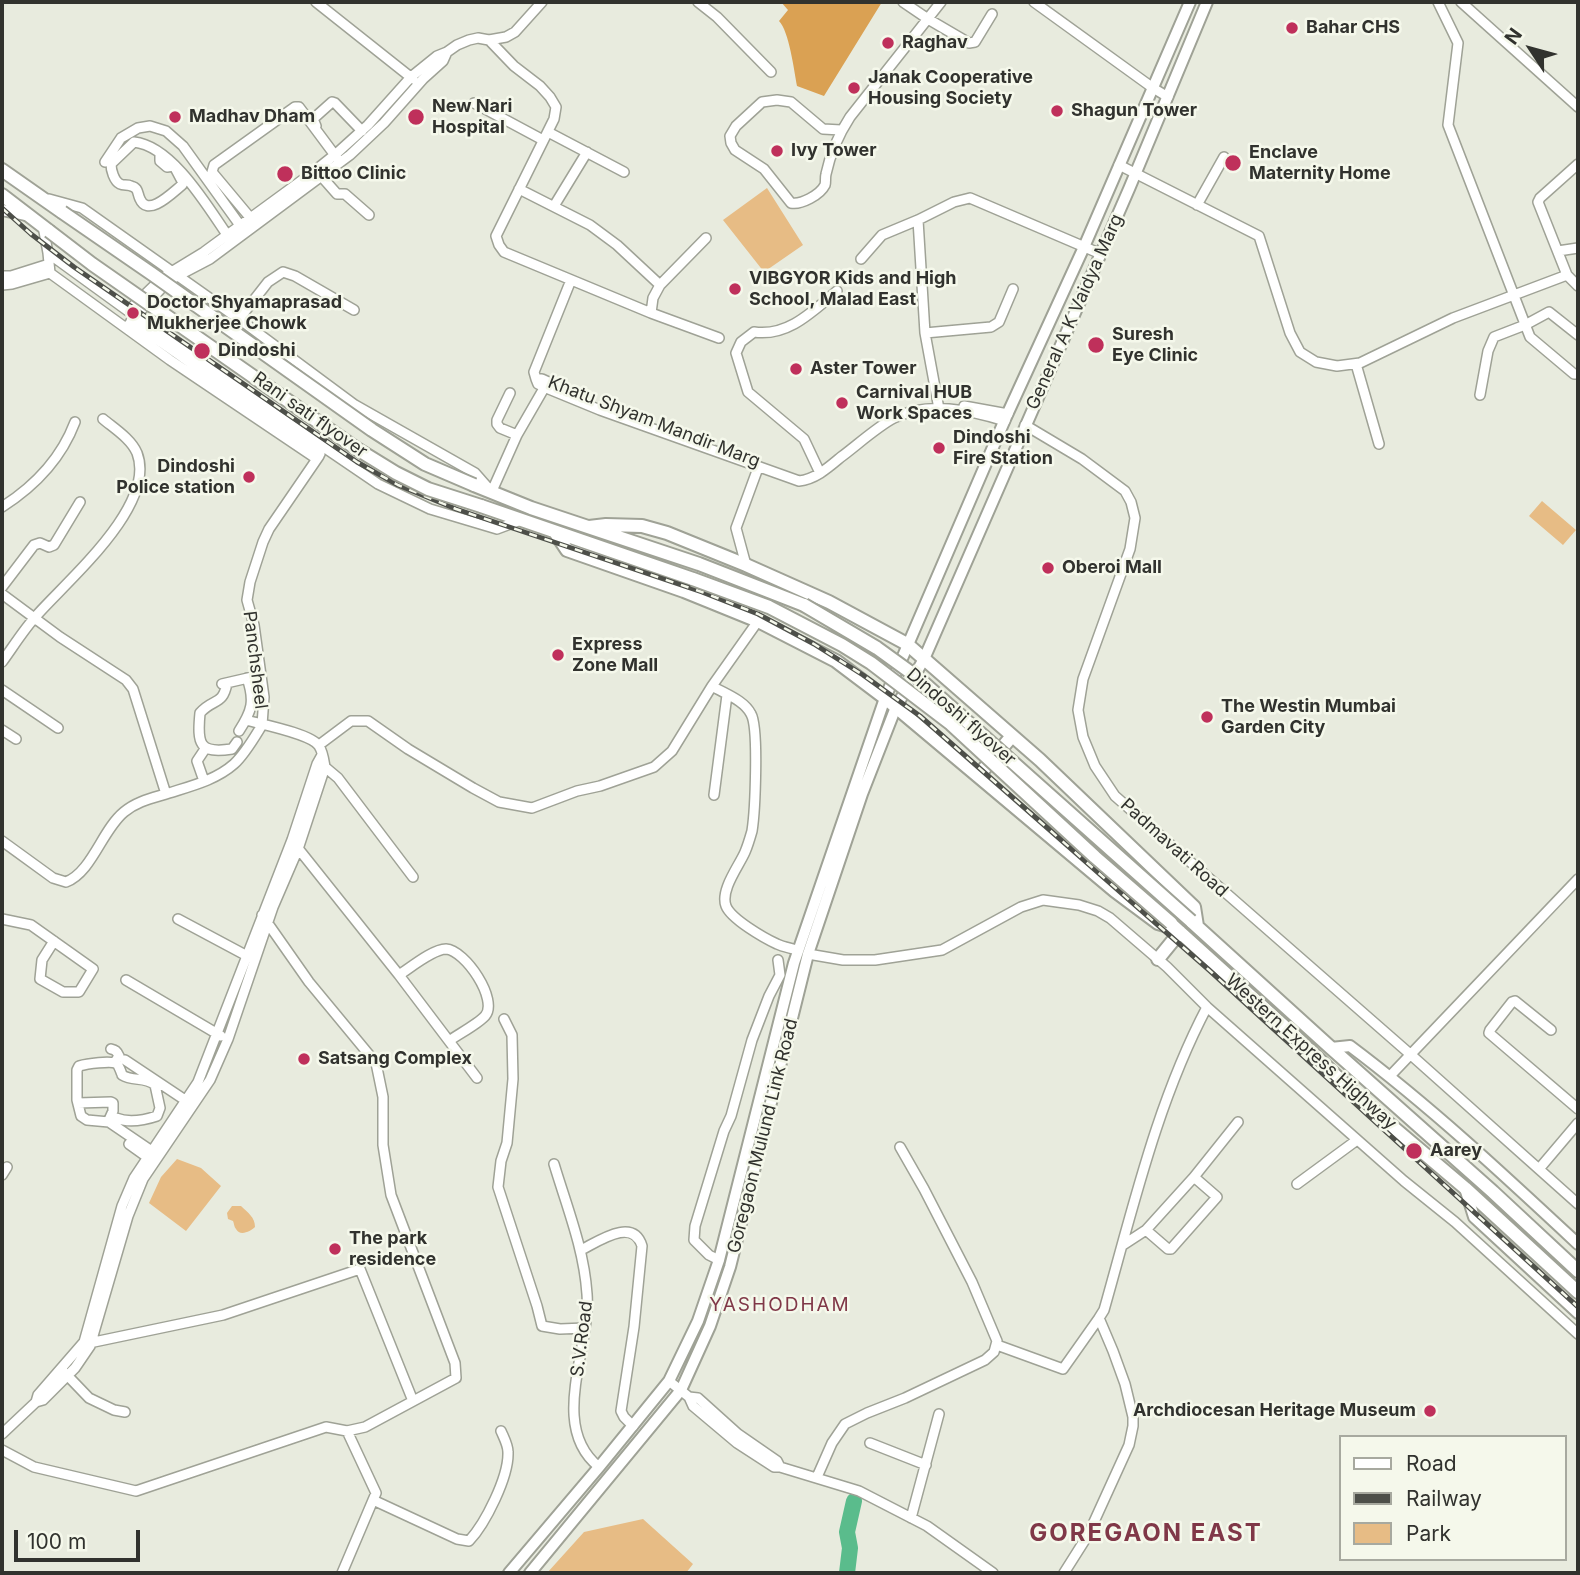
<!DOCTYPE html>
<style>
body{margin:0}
#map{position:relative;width:1580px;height:1575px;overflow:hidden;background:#e8ebde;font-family:Inter,sans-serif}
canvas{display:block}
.frame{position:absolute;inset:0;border:4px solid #31322e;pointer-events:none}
.legend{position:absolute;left:1339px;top:1435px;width:228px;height:126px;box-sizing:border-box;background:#f5f8eb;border:2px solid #a7a99f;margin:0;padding:9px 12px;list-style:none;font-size:21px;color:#31322e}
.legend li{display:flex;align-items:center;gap:14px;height:35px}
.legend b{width:35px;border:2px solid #a7a99f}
.north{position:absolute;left:1496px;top:14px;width:70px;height:70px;-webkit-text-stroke:5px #f5f8eb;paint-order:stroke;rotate:306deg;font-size:19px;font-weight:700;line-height:28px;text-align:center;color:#31322e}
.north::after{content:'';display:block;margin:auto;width:24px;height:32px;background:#31322e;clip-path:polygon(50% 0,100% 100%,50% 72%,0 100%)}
.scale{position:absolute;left:14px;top:1530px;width:126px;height:32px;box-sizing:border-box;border:4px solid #31322e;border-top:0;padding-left:9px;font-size:21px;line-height:24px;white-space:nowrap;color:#31322e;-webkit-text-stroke:5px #f5f8eb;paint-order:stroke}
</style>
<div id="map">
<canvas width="1580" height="1575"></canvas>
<div class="frame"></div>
<ul class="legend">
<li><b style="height:9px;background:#fff"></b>Road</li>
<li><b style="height:9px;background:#4d4f49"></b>Railway</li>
<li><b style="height:19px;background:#e7bc85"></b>Park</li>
</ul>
<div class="north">N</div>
<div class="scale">100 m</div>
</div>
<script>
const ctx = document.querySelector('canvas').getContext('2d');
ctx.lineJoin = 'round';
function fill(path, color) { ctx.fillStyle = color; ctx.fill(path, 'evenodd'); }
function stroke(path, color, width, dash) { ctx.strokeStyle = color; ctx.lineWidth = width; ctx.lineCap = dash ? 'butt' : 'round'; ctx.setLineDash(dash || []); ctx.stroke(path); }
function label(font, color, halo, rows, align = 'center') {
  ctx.font = font + ' Inter,sans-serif'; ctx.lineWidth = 5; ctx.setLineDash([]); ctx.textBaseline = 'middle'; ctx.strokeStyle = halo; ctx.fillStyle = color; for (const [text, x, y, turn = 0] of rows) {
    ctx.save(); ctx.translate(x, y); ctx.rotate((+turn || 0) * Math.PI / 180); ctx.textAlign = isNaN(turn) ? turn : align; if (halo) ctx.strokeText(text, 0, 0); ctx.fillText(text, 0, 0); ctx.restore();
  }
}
fill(new Path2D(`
 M767 188 803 245 764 272 723 220Z
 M1542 501 1576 530 1563 545 1529 516Z
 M177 1159 201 1168 221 1186 186 1231 149 1203 161 1177Z
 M232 1206H241C248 1213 255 1217 255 1227 251 1231 240 1237 236 1229 234 1227 234 1223 233 1221L228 1219 227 1213Z
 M643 1519 693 1564 686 1573H547L584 1532Z`), '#e7bc85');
fill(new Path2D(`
 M781 2H882L824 96 797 86C794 70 789 31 779 21L788 10Z`), '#daa153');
stroke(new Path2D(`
 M847 1573 850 1548 847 1532 854 1501`), '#5abc8c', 16);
const minor = new Path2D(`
 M316 2 413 79
 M698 2 717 17 771 72
 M903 2 928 19 969 43 975 42 992 14
 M1034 2 1153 88 1168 97
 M1438 2 1458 43 1448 125 1530 337 1574 374H1578
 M1461 2 1578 107
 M489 40 514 66 540 86 550 97 556 107 554 119 496 236 499 245 504 252 651 313 719 338
 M474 103 543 140
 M316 126 313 119 332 102 335 103 362 131
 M841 130 823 129 791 102 777 100 762 102 736 126 730 136 731 143 735 150 764 169 791 203C801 205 820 195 825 185 826 182 825 178 826 174 830 155 839 134 850 117L941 2
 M548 132 624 172
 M160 154V161L167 167 174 166 183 183 182 185C173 192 148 218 140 199 137 193 139 188 131 186 127 184 124 186 120 184 114 181 111 170 111 164L134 142C173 146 209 209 230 239
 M105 162 121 138 138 128 150 126 166 131 183 146 242 228
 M1578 164 1540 198 1538 202 1567 275 1578 286
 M1119 165 1259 236 1290 333 1300 352 1316 362 1337 366 1360 363 1453 318 1567 275
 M322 177 337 194H345L369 215
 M519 189 590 225 617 245 660 285
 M49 199 82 208 239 319 355 405 475 473 490 490
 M1197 205 1224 157
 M554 206 587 152
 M918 220 925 333 939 409
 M253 221 212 172 214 165 295 107H299L337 158
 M43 226 48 253 50 273 170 360 317 459
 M1558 251 1578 248
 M48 253 128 311 163 277 204 252 312 173 337 153 368 125 411 77 437 56 447 52 457 45 469 40 478 38 489 40 506 37 515 32 542 2
 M861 259 882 235 918 220 954 202 970 198 1101 254
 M2 276H11L49 264
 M2 285 12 284 50 273
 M651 313 653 298 660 285 706 238
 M135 317 213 368 278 416 378 484 430 509 497 529 521 520
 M239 319 268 282 283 272 295 276 354 310
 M131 321 320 454
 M126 328 135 317 168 281 210 259 350 155 384 123 423 79 443 61 447 52
 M925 333 991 327 999 322 1013 289
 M1356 364 1379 444
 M536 379 538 384 544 387 600 410 799 481C816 479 829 467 841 457 856 446 878 426 894 418 928 401 970 410 1005 421
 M536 379H542L577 395
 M536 379 534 372 571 280
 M510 393 497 420V424L500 428 517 435 547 383
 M1480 395 1488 351 1494 337 1525 325 1549 312 1578 335
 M964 406 1008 414
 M1025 425 1082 459 1125 491 1131 502 1135 518 1130 549 1083 679 1078 710 1083 737 1095 766 1115 796 1410 1054 1578 1204
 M820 473 804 439 748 392 736 353 741 342 754 332C788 337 813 311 837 291
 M492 491 517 435
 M2 507C35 486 61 459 75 422
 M746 565 736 528 758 468
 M2 587 34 545 40 543 49 547 54 545 80 502
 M2 594 60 637 126 680 133 689 166 794
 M2 662C13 647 24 629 37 615 68 580 157 505 137 453 131 439 115 429 103 419
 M227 683C223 706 213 698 200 713 197 744 199 754 232 749L237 742
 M222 684 261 675
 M712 686C725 694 744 700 751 714 759 728 755 812 752 831 750 838 748 845 745 852 739 866 720 890 726 906 731 919 764 938 777 944 783 947 791 948 797 950
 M2 690 58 728
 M262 725 264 697 254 625 247 600 250 582 263 542 269 529 319 456
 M2 730 16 739
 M239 731C252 711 255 701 247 678
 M319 745 351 721H368L408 749 473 788 499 802 532 808 577 791 600 786 654 767 672 751 712 686 758 621
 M321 766 325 767 338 778 413 877
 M204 781 197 761 205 749
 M714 795 727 695
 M2 841 53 878 66 882C92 872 102 830 124 812 137 801 153 798 169 793 191 786 216 780 234 764 245 754 254 738 262 725
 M297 847 399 975 477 1078
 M2 919 31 925 93 969 79 992H63L40 979 42 960 54 941
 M178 919 251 958
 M808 954 843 960H875L942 950 1021 907 1043 900 1079 905 1098 911 1110 918 1167 967 1207 1007 1404 1181 1455 1222 1578 1334
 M399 975C410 968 433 949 446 949 465 950 499 1000 485 1016 478 1024 457 1035 449 1041
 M126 980 221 1036
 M504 1019 512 1035 513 1079 507 1143 501 1161 498 1187 537 1306 542 1326 560 1329 585 1328
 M1551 1030 1515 1001 1512 1002 1490 1030 1489 1033 1578 1109
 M111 1049C115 1050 117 1051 119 1056L115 1062
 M125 1060 188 1102
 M1390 1076 1578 879
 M78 1103 111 1102 113 1103V1111L108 1122
 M116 1118C128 1123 145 1120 157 1116L160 1108 155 1085C145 1076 133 1082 122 1075 122 1074 118 1064 117 1064 112 1060 86 1064 79 1066L77 1070V1100L81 1116 87 1120 109 1122 156 1154
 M129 1144 150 1159
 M554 1164C567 1207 584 1249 587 1294 591 1349 548 1426 599 1467
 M1539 1169 1578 1123
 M2 1175 7 1167
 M1297 1184 1357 1140
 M1146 1230 1168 1249H1171L1217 1197 1194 1177
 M1123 1245 1146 1230 1194 1177 1238 1122
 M581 1250C599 1241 633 1217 642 1246L634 1327 621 1411 624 1417 633 1426
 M719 1260 709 1255 694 1240 695 1226 724 1131 731 1116 752 1040 769 996 780 975 778 960
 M86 1340 94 1342 223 1315 360 1269 413 1401
 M997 1345 1063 1369 1099 1318
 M65 1373 89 1398 114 1410 125 1412
 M669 1381 689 1397 693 1406 737 1443 774 1467H780L859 1491 927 1526 993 1573
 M689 1397 698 1398 738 1434 777 1461 780 1467
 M36 1402 38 1395 84 1342 122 1206 134 1178 198 1082 292 840 317 764 322 755
 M2 1434 36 1402 43 1400 75 1368 90 1346 128 1216 143 1179 210 1080 228 1039 273 907 298 849 325 767C324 761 323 752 319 746 312 734 261 724 246 720
 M870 1443 926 1465
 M2 1450 34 1467 136 1491 326 1427 347 1431 365 1427 456 1378 455 1363 391 1195 383 1145V1097L376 1063 309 982 262 915
 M817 1477 832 1443 845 1424 867 1413 905 1398 985 1360 994 1352 997 1341 972 1282 924 1189 900 1147
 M373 1500 457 1539 469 1541C485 1524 509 1477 508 1452 508 1445 504 1438 501 1431
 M911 1518 939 1414
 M342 1573 376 1493 347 1431
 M1064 1573 1088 1535 1129 1445 1133 1426V1417L1125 1384 1113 1351 1099 1318 1104 1310C1133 1208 1157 1102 1207 1007`);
const major = new Path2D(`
 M2 210 26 215
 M1331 1048 1350 1046C1430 1106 1504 1175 1578 1244
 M1465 1188 1474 1217 1578 1313
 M509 1573 599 1467 669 1381 698 1321 719 1260 794 963 885 698 1006 417 1084 247 1190 2
 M530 1573 681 1390 710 1326 730 1267 808 954 862 794 896 707 924 659 1129 189 1207 2`);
const highway = new Path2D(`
 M2 170 62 212
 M2 195 49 231
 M474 485 531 508 699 564 804 605
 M481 506 693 579
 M589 527 606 525 642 526 667 533 746 565 829 602 907 644 1040 760 1194 907 1197 926
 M555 532 567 550 684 591 758 621 836 661 885 698 1115 891 1158 923 1175 928
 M978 776 1012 736
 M1192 922 1331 1048 1493 1192 1578 1271
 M1171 924 1297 1038 1361 1100 1465 1188 1578 1292
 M1158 959 1180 932`);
stroke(minor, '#9fa296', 12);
stroke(major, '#9fa296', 14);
stroke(highway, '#9fa296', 16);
stroke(minor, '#fff', 9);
stroke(major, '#fff', 10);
stroke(highway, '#fff', 12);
const rail = new Path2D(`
 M2 208 31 234 74 267 357 462 398 485 456 509 702 592 758 614 814 644 863 675 920 716 1209 970 1578 1307`);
stroke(rail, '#4d4f49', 5);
stroke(rail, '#f5f8eb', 2.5, [8]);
const highwayBridge = new Path2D(`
 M62 212 152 274 372 430 425 464 474 485
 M49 231 92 264 357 449 396 473 428 489 481 506
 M693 579 769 607 842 645 871 663 951 724 1095 857 1171 923
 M804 605 877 648 917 677 1191 921`);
stroke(highwayBridge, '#9fa296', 16, []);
stroke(highwayBridge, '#fff', 12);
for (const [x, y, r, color] of [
 [1292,28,7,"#bf305b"],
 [888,43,7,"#bf305b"],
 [854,88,7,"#bf305b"],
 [1057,111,7,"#bf305b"],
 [175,117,7,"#bf305b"],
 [416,117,9,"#bf305b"],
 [777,151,7,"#bf305b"],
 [1233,163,9,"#bf305b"],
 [285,174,9,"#bf305b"],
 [735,289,7,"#bf305b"],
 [133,313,7,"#bf305b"],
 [1096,345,9,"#bf305b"],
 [202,351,9,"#bf305b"],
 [796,369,7,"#bf305b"],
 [842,403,7,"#bf305b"],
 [939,448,7,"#bf305b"],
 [249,477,7,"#bf305b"],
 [1048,568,7,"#bf305b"],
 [558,655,7,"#bf305b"],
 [1207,717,7,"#bf305b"],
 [304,1059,7,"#bf305b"],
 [1414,1151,9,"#bf305b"],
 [335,1249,7,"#bf305b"],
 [1430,1411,7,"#bf305b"]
]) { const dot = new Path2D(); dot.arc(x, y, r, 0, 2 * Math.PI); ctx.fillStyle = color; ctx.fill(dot); stroke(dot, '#f5f8eb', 2.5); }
label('bold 18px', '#31322e', '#f5f8eb', [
 ["Bahar CHS",1306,28],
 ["Raghav",902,43],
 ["Janak Cooperative",868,78],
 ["Housing Society",868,99],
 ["New Nari",432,107],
 ["Hospital",432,128],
 ["Shagun Tower",1071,111],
 ["Madhav Dham",189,117],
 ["Ivy Tower",791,151],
 ["Enclave",1249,153],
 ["Maternity Home",1249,174],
 ["Bittoo Clinic",301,174],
 ["VIBGYOR Kids and High",749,279],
 ["School, Malad East",749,300],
 ["Doctor Shyamaprasad",147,303],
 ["Mukherjee Chowk",147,324],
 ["Suresh",1112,335],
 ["Eye Clinic",1112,356],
 ["Dindoshi",218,351],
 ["Aster Tower",810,369],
 ["Carnival HUB",856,393],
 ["Work Spaces",856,414],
 ["Dindoshi",953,438],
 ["Fire Station",953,459],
 ["Dindoshi",235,467,"right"],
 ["Police station",235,488,"right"],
 ["Oberoi Mall",1062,568],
 ["Express",572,645],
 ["Zone Mall",572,666],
 ["The Westin Mumbai",1221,707],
 ["Garden City",1221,728],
 ["Satsang Complex",318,1059],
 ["Aarey",1430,1151],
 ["The park",349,1239],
 ["residence",349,1260],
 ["Archdiocesan Heritage Museum",1416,1411,"right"]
], 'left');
label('18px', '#31322e', '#f5f8eb', [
 ["General A K Vaidya Marg",1075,312,-66],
 ["Rani sati flyover",310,415,35],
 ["Khatu Shyam Mandir Marg",654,422,21],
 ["Panchsheel",255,660,83],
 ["Dindoshi flyover",961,717,41],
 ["Padmavati Road",1174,848,42],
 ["Western Express Highway",1311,1052,42],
 ["Goregaon Mulund Link Road",763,1136,-76],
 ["S.V.Road",582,1339,-83]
]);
ctx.letterSpacing = '2px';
label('19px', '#803848', '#f5f8eb', [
 ["YASHODHAM",780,1305]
]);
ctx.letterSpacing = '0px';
ctx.letterSpacing = '2px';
label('bold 24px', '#803848', '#f5f8eb', [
 ["GOREGAON EAST",1146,1534]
]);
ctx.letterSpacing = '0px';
</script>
